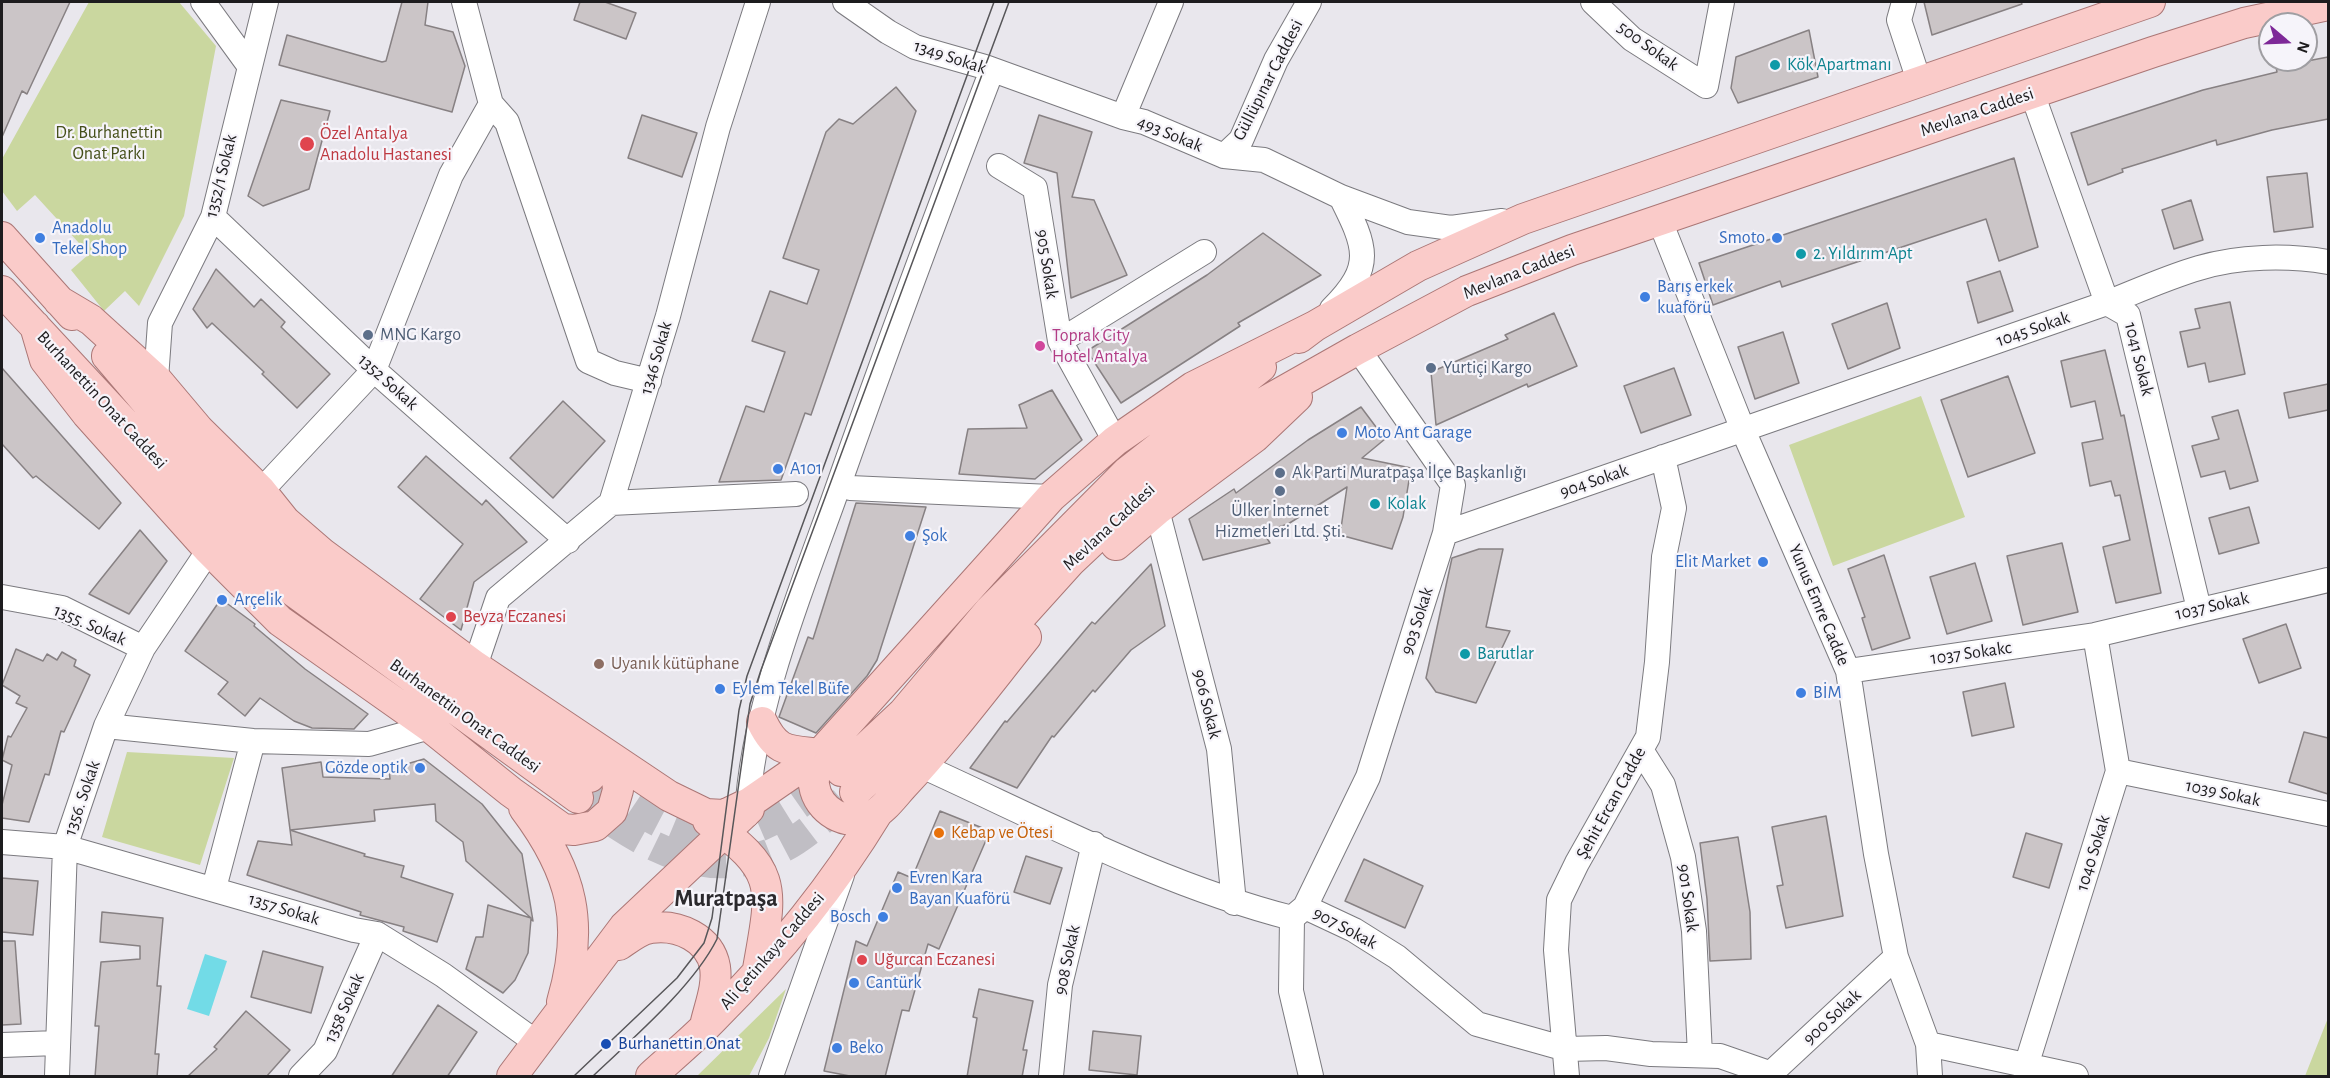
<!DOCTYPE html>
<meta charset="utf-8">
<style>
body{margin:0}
#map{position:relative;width:2330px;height:1078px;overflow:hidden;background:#e9e7ed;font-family:"Alegreya Sans",sans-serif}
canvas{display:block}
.frame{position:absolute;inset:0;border:3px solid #1d1c1e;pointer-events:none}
.north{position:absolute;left:2258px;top:12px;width:60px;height:60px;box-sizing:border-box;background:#f6f4fa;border:2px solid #9f9ea2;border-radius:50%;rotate:109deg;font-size:16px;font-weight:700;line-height:24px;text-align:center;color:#1d1c1e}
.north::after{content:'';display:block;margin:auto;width:21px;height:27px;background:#7e2998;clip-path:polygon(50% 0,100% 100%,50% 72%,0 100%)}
</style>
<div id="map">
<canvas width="2330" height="1078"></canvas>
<div class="frame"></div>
<div class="north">N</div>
</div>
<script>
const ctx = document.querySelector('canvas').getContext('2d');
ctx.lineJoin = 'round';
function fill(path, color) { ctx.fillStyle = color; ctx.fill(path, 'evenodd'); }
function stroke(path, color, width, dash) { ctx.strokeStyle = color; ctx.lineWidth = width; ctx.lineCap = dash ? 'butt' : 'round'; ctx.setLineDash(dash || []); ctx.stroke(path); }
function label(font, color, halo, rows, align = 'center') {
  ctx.font = font + ' "Alegreya Sans",sans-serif'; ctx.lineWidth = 4.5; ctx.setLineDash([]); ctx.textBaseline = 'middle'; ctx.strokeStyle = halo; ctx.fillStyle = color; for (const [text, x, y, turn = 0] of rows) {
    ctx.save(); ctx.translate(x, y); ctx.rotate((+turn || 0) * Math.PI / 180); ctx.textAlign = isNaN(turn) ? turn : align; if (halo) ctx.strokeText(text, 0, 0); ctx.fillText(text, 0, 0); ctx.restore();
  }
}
fill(new Path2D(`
 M89 2H179L216 46 184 216 139 306 125 291 104 311 71 270 89 254 35 195 17 211 2 191V159Z
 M1921 396 1965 517 1833 566 1789 445Z
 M127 752 234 758 200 865 102 837Z
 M786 989 769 1038 749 1076H697Z
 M2328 1018V1076H2305Z`), '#cad79f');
fill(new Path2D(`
 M205 954 227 961 209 1016 187 1009Z`), '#72dbe7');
const building = new Path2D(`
 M2 2H70L27 94 22 91 2 137Z
 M402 2H428L425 25 453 32 465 66 452 112 279 65 287 35 382 62 386 61Z
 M580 2H605L636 13 626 39 574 20Z
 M1924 2H2021L2022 4 1932 35Z
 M1809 30 1818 77 1738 103 1731 88 1736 57Z
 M2328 57V119L2272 130 2217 145 2216 140 2122 169 2123 172 2088 185 2071 133 2203 90 2277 72 2276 67Z
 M896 87 916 111 811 415 805 413 781 480 719 482 746 406 764 412 785 352 752 341 770 291 807 304 819 270 783 258 826 132 839 119 853 124Z
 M281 100 330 111 309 189 263 206 248 196Z
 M642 115 697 133 682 177 628 158Z
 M1039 115 1092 132 1072 197 1094 200 1127 275 1071 298 1057 173 1024 163Z
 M2014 158 2038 247 1999 261 1986 219 1782 287 1780 281 1713 305 1699 263Z
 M2307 173 2313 227 2274 232 2267 177Z
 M2191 200 2203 240 2174 249 2162 210Z
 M1263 233 1321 275 1238 323 1240 326 1121 403 1087 351 1207 275Z
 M216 269 254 307 261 299 285 322 281 327 330 374 297 408 262 374 264 372 212 323 207 328 193 309Z
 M2000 271 2013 311 1978 323 1967 282Z
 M2230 302 2245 374 2209 382 2205 363 2188 367 2180 332 2200 328 2195 309Z
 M1887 303 1900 348 1848 369 1832 324Z
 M1554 313 1577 366 1528 387 1527 384 1436 425 1431 372 1508 339 1505 335Z
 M1783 332 1799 383 1755 399 1738 347Z
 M2105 350 2121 416 2124 415 2161 593 2116 603 2103 547 2130 540 2120 495 2115 496 2111 481 2090 486 2082 443 2103 439 2095 401 2071 407 2061 361Z
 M2 368 121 503 99 529 36 476 33 478 2 444Z
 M1674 368 1691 415 1641 433 1624 386Z
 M2008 376 2035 453 1968 477 1941 400Z
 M2328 384V410L2289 418 2284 393Z
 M1052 390 1082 440 1035 479 959 474 968 429 1027 428 1019 405Z
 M563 401 605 441 553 498 510 458Z
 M1361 407 1385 439 1362 458 1411 468 1403 517 1392 549 1340 535 1347 487 1288 524 1263 532 1270 543 1203 560 1189 519 1234 489 1236 493 1308 440Z
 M2238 410 2258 481 2230 489 2225 471 2201 477 2192 446 2219 439 2212 417Z
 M426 456 482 505 486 500 527 542 474 582 461 630 420 599 463 544 398 487Z
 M856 503 926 507 877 660 867 676 816 733 779 717 808 637 813 639Z
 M2249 507 2259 543 2219 554 2209 518Z
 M140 530 167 561 129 614 89 594Z
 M2062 543 2078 612 2023 625 2007 556Z
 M1479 549H1503L1486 627 1510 631 1476 703 1436 692 1426 678 1452 558Z
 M1884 555 1910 638 1872 650 1862 618 1865 617 1848 569Z
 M1975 563 1992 621 1947 634 1930 577Z
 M1151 564 1165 626 1131 650 1095 692 1093 690 1054 737 1052 736 1017 788 970 768 1005 721 1007 722 1092 622 1095 624Z
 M221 599 255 624 254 626 305 669 368 714 354 729 312 728 294 721 260 698 245 716 218 694 228 682 185 651Z
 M2286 624 2301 668 2259 683 2243 639Z
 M16 649 43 661 47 654 57 660 62 652 76 660 74 666 90 675 64 732 61 731 49 775 45 774 29 822 2 818V805L12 765 2 760 8 736 11 737 27 708 16 703 20 696 2 685Z
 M2005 683 2014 727 1972 736 1963 692Z
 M2304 732 2328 738V794L2289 782Z
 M424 759 482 804 522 854 533 921 531 919 528 953 515 980 503 993 466 969 476 937H483L488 905 531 918 466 861 463 842 436 821 435 804 374 810 375 821 290 830 365 854 364 856 404 866 401 877 453 894 437 942 403 931 404 927 360 915 361 912 247 875 258 841 292 845 282 768 321 762 323 777 390 779 389 769Z
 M940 811 990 831 939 949 928 944 909 1011 902 1010 885 1077H855L824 1071 856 941 867 946 898 872 912 878Z
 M1826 816 1843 916 1786 928 1777 886 1783 885 1772 827Z
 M2026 833 2062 844 2049 888 2013 877Z
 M1738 837 1750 912 1751 959 1710 961 1707 899 1700 843Z
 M1026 856 1062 868 1050 904 1014 892Z
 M1364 859 1423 886 1405 928 1345 901Z
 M2 878 38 881 33 935 2 932Z
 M102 912 163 918 157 986H161L155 1054H159L157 1077H95L99 1026H95L101 962 140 959V946L100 942Z
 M2 941H15L21 1024 2 1025Z
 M263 951 323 967 311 1013 251 997Z
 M979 989 1033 1001 1023 1050H1027L1022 1077H967L977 1018 973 1017Z
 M438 1005 477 1032 447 1077H391Z
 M246 1011 290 1050 266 1077H187L217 1049 214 1047Z
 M1093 1031 1141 1036 1137 1075 1089 1070Z`);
fill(building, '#cbc5c7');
stroke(building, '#878183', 1.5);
stroke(new Path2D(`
 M596 781C622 799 648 820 678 831 740 854 796 809 841 771
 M578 798C641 842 702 887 780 849 805 837 828 814 850 796`), '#c0bec4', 30, [30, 15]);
const minor = new Path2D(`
 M203 2 248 64
 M464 2 491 104 507 122 588 361 615 373 649 381
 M845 2 888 32 915 47 985 67 1123 117 1144 122 1224 156 1264 160 1341 197 1408 222 1451 228 1502 221
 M1593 2 1632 39 1706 86 1722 2
 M1904 2 1899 20 1919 81
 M2032 93 2107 303 2128 315 2199 609
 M1123 117 1171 2
 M1224 156 1241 140 1276 60 1309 2
 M999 166 1035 188 1060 341 1115 441
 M213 217 374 370 568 541
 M1660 221 1743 430 1848 671 1876 854 1896 957 1928 1044 1930 1076
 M1332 309C1375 266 1366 247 1341 197
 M1060 341 1204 252
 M156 379 160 323 213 217 266 2
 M850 488 1051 497
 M261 491 374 370 451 175 491 104
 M611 503 796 494
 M1157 510 1219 749 1234 903
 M1445 533 2107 303C2137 291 2168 277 2199 268 2239 256 2287 255 2328 262
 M2 597 62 608 143 648
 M475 666 498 598 611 503 668 316 718 127 758 2
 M1848 671 2095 635 2328 580
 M106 726 253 741 369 744 430 727
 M1641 750 1663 785 1683 857 1694 931 1700 1055
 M922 766C1043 821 1163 885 1292 918L1305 907 1354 930 1397 957 1477 1024 1566 1049 1606 1048 1651 1054 1720 1056 1769 1073
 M2118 771 2328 814
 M747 815C752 711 798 598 833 501 884 356 937 213 992 70
 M2 842 65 847 354 930 377 934 443 975 537 1043
 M214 888 253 741
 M1305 907 1368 777 1445 533 1453 485 1358 349
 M1292 918 1291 991 1311 1076
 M1928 1044 2076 1076
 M2 1045 57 1043
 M2026 1066 2118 771 2095 635
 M57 1076 65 847 106 726 143 648 209 550
 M301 1076 325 1051 377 934
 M771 1076 842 875
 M1051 1076 1060 985 1094 844
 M1567 1076 1556 950 1559 900 1577 863 1648 737 1657 662 1664 557 1674 508 1663 457
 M1768 1076 1896 957`);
const major = new Path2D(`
 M2 237 72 315
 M2 291 211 516 289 588 578 798
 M59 301 91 320 156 379 199 430 261 491 285 521 322 553 475 666 669 796 706 814 724 815 749 803 820 754 1051 497 1115 441 1193 387 1315 326
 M35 326 45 360 87 414 209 550 280 621 430 727 511 792 563 829 574 830 595 826 612 811 618 790 617 779 602 752
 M1299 338 1315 326 1418 266 1523 219 2150 2
 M107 356C168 427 226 500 296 562L590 777
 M1116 545 1157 510 1255 437 1297 397
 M762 722C777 753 788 750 820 754 817 764 813 774 814 785 818 811 846 827 870 817 883 811 893 797 903 786 947 739 986 687 1026 637
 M841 771 903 713 990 610 1127 472 1261 367
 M855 792 895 756 1071 561 1137 499 1183 459 1245 413 1358 349 1467 291 1572 250 2153 52 2244 23 2328 5
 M524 808C573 873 585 924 562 1002
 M708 821C780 872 772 888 758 969
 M619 945C628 939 640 929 651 928 678 924 710 938 715 967 718 987 709 1007 705 1026
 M512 1076 624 927 749 809
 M651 1076C672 1057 695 1038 715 1017 776 956 833 886 878 812`);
stroke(minor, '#7b7a7f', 26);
stroke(major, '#ab7776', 32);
stroke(minor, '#fff', 24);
stroke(major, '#facbc9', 30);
stroke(new Path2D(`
 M574 1076 677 978 704 943 712 918 739 710 747 676 994 2
 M593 1076C632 1039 693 987 717 939L750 704 761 670 1009 2`), '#575659', 1.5);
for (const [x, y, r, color] of [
 [1775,65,6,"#0f9aa8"],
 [307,144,8,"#e0444e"],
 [40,238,6,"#3f7fe0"],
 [1777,238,6,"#3f7fe0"],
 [1801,254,6,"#0f9aa8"],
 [1645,297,6,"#3f7fe0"],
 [368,335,6,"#5c6f8a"],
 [1040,346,6,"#d1479c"],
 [1431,368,6,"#5c6f8a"],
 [1342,433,6,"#3f7fe0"],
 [778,469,6,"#3f7fe0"],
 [1280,473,6,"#5c6f8a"],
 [1280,491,6,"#5c6f8a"],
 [1375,504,6,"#0f9aa8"],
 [910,536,6,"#3f7fe0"],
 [1763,562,6,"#3f7fe0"],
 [222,600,6,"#3f7fe0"],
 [451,617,6,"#e0444e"],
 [1465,654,6,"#0f9aa8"],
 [599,664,6,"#8d6e63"],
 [720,689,6,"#3f7fe0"],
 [1801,693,6,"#3f7fe0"],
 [420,768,6,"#3f7fe0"],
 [939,833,6,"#e8710a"],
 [897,888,6,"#3f7fe0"],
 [883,917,6,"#3f7fe0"],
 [862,960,6,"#e0444e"],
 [854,983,6,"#3f7fe0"],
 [606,1044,6,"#1a4fb4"],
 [837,1048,6,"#3f7fe0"]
]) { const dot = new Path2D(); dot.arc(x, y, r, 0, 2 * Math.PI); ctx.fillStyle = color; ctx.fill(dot); stroke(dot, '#f6f4fa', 2); }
label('18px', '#1d1c1e', '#f6f4fa', [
 ["500 Sokak",1648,46,36],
 ["1349 Sokak",950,57,18],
 ["Güllüpınar Caddesi",1268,80,-63],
 ["Mevlana Caddesi",1977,112,-19],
 ["493 Sokak",1170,134,22],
 ["1352/1 Sokak",221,176,-76],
 ["905 Sokak",1047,264,81],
 ["Mevlana Caddesi",1519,272,-22],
 ["1045 Sokak",2033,329,-19],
 ["1346 Sokak",656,358,-74],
 ["1041 Sokak",2139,359,76],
 ["1352 Sokak",388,382,42],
 ["Burhanettin Onat Caddesi",102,400,47],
 ["904 Sokak",1594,481,-19],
 ["Mevlana Caddesi",1109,527,-43],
 ["Yunus Emre Cadde",1819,605,67],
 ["1037 Sokak",2212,606,-13],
 ["903 Sokak",1417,621,-72],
 ["1355. Sokak",90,625,24],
 ["1037 Sokakc",1971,653,-8],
 ["906 Sokak",1207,704,76],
 ["Burhanettin Onat Caddesi",465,716,36],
 ["1039 Sokak",2223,793,12],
 ["1356. Sokak",82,798,-71],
 ["Şehit Ercan Cadde",1611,803,-61],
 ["1040 Sokak",2093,853,-73],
 ["901 Sokak",1688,898,82],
 ["1357 Sokak",284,909,17],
 ["907 Sokak",1345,928,28],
 ["Ali Çetinkaya Caddesi",772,951,-49],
 ["908 Sokak",1067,960,-78],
 ["1358 Sokak",344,1008,-66],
 ["900 Sokak",1832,1017,-43]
]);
label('18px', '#0d838f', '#f6f4fa', [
 ["Kök Apartmanı",1787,65],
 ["2. Yıldırım Apt",1813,254],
 ["Kolak",1387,504],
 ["Barutlar",1477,654]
], 'left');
label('18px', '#46501b', '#f6f4fa', [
 ["Dr. Burhanettin",109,133],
 ["Onat Parkı",109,154]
]);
label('18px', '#be3a42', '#f6f4fa', [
 ["Özel Antalya",320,134],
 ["Anadolu Hastanesi",320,155],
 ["Beyza Eczanesi",463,617],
 ["Uğurcan Eczanesi",874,960]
], 'left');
label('18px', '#366cbe', '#f6f4fa', [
 ["Anadolu",52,228],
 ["Tekel Shop",52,249],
 ["Smoto",1765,238,"right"],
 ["Barış erkek",1657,287],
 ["kuaförü",1657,308],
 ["Moto Ant Garage",1354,433],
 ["A101",790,469],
 ["Şok",922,536],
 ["Elit Market",1751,562,"right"],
 ["Arçelik",234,600],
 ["Eylem Tekel Büfe",732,689],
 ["BİM",1813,693],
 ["Gözde optik",408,768,"right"],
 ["Evren Kara",909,878],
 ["Bayan Kuaförü",909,899],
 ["Bosch",871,917,"right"],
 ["Cantürk",866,983],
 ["Beko",849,1048]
], 'left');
label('18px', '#4e5e75', '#f6f4fa', [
 ["MNG Kargo",380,335],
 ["Yurtiçi Kargo",1443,368],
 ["Ak Parti Muratpaşa İlçe Başkanlığı",1292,473],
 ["Ülker İnternet",1280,511,"center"],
 ["Hizmetleri Ltd. Şti.",1280,532,"center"]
], 'left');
label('18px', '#b23c85', '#f6f4fa', [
 ["Toprak City",1052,336],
 ["Hotel Antalya",1052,357]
], 'left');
label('18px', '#785e54', '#f6f4fa', [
 ["Uyanık kütüphane",611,664]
], 'left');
label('18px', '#c56008', '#f6f4fa', [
 ["Kebap ve Ötesi",951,833]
], 'left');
label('18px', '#164399', '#f6f4fa', [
 ["Burhanettin Onat",618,1044]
], 'left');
label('bold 24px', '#2b292d', '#f6f4fa', [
 ["Muratpaşa",726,899]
]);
</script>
